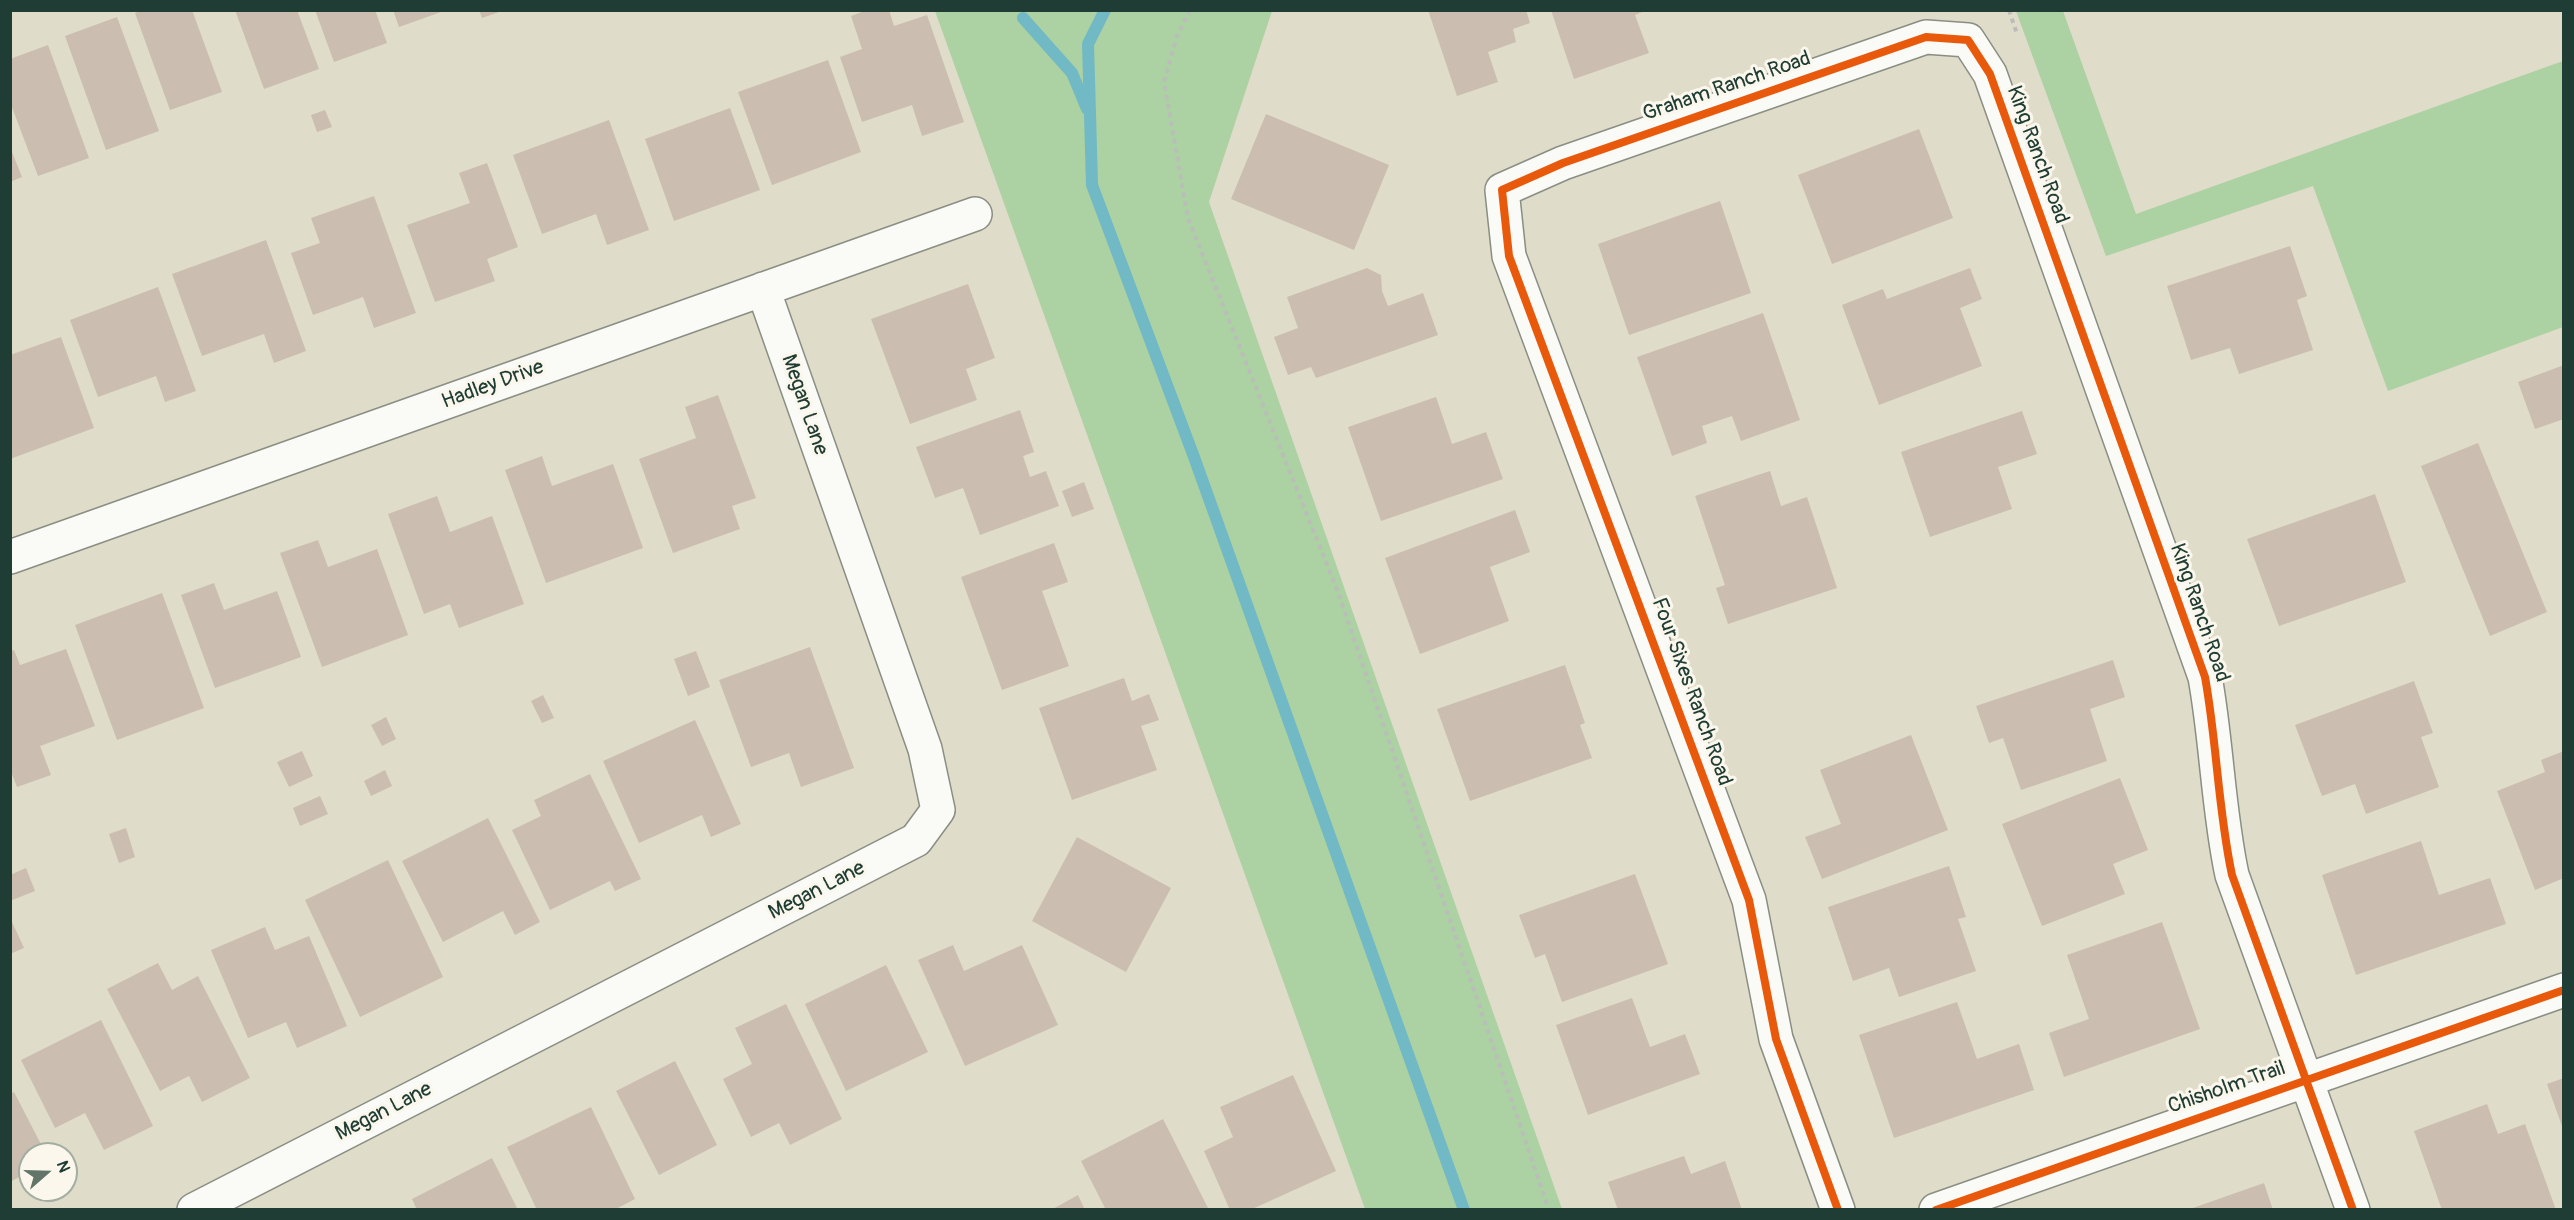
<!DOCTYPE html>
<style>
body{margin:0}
#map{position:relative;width:2574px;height:1220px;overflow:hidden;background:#dfdcc9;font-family:Pangolin,sans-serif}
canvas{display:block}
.frame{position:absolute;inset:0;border:12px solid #1f3d34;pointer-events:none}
.north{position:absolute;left:18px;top:1142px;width:60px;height:60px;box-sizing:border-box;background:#fbf7ec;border:2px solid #a3ada2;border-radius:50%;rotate:70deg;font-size:16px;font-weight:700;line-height:24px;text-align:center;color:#1f3d34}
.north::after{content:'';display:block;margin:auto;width:21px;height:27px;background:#627568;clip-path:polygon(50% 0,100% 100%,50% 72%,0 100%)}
</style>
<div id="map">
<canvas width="2574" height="1220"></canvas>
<div class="frame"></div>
<div class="north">N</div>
</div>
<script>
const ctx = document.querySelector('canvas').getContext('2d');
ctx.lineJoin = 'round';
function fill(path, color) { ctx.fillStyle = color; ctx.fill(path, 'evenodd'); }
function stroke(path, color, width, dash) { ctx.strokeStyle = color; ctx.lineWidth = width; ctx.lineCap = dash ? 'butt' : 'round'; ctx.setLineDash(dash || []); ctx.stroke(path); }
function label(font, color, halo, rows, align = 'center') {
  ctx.font = font + ' Pangolin,sans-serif'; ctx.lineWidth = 6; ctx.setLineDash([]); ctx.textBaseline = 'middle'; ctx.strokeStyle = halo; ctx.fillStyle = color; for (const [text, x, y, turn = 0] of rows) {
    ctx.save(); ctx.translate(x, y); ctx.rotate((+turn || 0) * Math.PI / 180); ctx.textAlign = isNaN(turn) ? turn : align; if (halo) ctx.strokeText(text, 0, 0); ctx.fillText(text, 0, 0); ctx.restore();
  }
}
fill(new Path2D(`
 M935 11H1272L1209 202 1562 1209H1365Z
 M2016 11H2063L2136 214 2563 61V327L2388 391 2313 186 2106 256Z`), '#acd1a2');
stroke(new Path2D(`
 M1105 10 1088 44 1092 185 1194 457 1464 1210
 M1023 18 1072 73 1087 109`), '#71b9c4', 12);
fill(new Path2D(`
 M143 10H192L222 92 170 110 135 13Z
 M235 10H297L319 69 264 89Z
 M315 10H375L387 43 334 62Z
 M393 10H444V11L399 27Z
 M479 10H502V11L482 18Z
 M867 10H889L894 26 927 15 964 122 922 136 912 105 862 122 840 57 862 49 851 16Z
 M1428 10H1526L1530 23 1513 29 1516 42 1488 52 1498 82 1457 96Z
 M1551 10H1647L1635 15 1649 53 1574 79Z
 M117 17 159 131 106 150 65 36Z
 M48 45 89 158 38 176 10 102V59Z
 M828 60 861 152 772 185 738 92Z
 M730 108 760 190 674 221 645 139Z
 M325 110 332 127 317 132 311 115Z
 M1266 114 1389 165 1354 250 1231 199Z
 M609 120 649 230 607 245 596 214 542 234 513 155Z
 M1919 129 1953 218 1832 264 1798 175Z
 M10 147 22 177 10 182Z
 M487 163 518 247 487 259 495 281 435 302 407 225 470 203 459 173Z
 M374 196 416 313 374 328 363 297 313 315 291 253 320 243 311 218Z
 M1720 201 1751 293 1629 335 1598 244Z
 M266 240 306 351 274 363 264 334 202 356 172 274Z
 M2290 246 2307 296 2297 300 2313 350 2239 374 2230 348 2191 360 2167 286Z
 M1367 268 1381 275 1382 291 1388 306 1423 293 1438 335 1316 378 1311 367 1288 375 1274 337 1298 328 1287 297Z
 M1970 268 1982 299 1960 308 1982 366 1879 405 1842 305 1883 289 1887 299Z
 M968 284 995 358 966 369 977 400 910 424 871 319Z
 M158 287 196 391 165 402 156 376 98 397 70 320Z
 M1763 313 1800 420 1741 441 1732 416 1702 426 1707 443 1672 456 1637 357Z
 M61 337 94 428 10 459V355Z
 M2564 365V419L2535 429 2518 382Z
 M718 395 756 498 732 506 740 529 673 553 639 459 696 438 685 407Z
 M1436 397 1452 444 1486 432 1503 479 1381 521 1348 427Z
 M1020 410 1034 452 1023 456 1030 477 1046 471 1059 506 980 535 963 488 935 498 916 447Z
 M2022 411 2037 454 1998 467 2012 509 1930 537 1901 452Z
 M2478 443 2547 612 2490 636 2421 466Z
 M542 456 552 486 613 464 643 548 546 583 505 470Z
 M1770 471 1781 506 1807 497 1837 588 1728 624 1716 588 1725 585 1695 496Z
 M1084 482 1094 509 1072 517 1062 491Z
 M2375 494 2406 582 2279 626 2247 539Z
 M437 496 450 532 492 516 524 604 459 628 450 604 424 614 388 514Z
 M1515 510 1530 552 1490 567 1509 621 1420 654 1385 558Z
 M318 540 328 567 377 549 408 635 322 667 280 553Z
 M1054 543 1068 582 1042 591 1069 666 1002 690 961 577Z
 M214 583 224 610 277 591 301 657 215 688 181 595Z
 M162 593 204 708 117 740 75 625Z
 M810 647 854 768 801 787 789 753 751 767 719 680Z
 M66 649 95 726 40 746 51 775 17 787 10 769V651L14 650 20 665Z
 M696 651 710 687 688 696 674 659Z
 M2113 660 2125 697 2090 709 2107 761 2021 790 2003 738 1989 743 1976 706Z
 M1565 665 1585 723 1580 725 1592 758 1470 801 1437 709Z
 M1124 678 1132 701 1149 694 1159 720 1141 726 1157 770 1072 800 1039 708Z
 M2414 681 2433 733 2421 737 2439 787 2366 814 2355 784 2322 796 2295 725Z
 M543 695 554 718 542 723 531 701Z
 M386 717 396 739 382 746 371 725Z
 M695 720 741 824 711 837 702 815 639 843 603 761Z
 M1911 735 1948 830 1822 879 1805 837 1841 824 1820 770Z
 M302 751 313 776 289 787 277 762Z
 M2564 751V878L2535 890 2497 791 2545 772 2541 760Z
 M385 770 392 786 371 796 364 781Z
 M590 774 641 879 615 891 610 881 550 910 512 830 541 816 534 800Z
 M2120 778 2148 850 2113 864 2125 894 2042 926 2002 824Z
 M320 796 328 814 300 826 293 808Z
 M488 818 540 922 515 935 503 911 443 942 402 861Z
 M126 828 135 857 119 863 109 834Z
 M1077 837 1171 888 1126 972 1032 921Z
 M2421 841 2439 895 2490 878 2506 924 2356 975 2322 875Z
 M388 860 443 977 360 1017 305 900Z
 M1949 866 1966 917 1958 919 1976 971 1899 997 1889 968 1853 981 1828 907Z
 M26 868 35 891 10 901V875Z
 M1635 874 1668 964 1562 1002 1545 954 1535 958 1519 915Z
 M12 922 24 948 10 954V923Z
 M2162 922 2200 1029 2064 1077 2049 1033 2089 1019 2067 955Z
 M265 927 275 950 309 936 347 1026 297 1048 286 1022 248 1038 211 950Z
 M953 945 964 971 1022 945 1058 1025 965 1066 918 960Z
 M158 963 172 990 198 976 250 1078 202 1102 189 1076 160 1091 107 989Z
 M886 965 928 1052 846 1091 805 1004Z
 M1632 998 1650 1047 1685 1034 1700 1074 1588 1115 1556 1025Z
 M1957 1002 1977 1059 2019 1044 2034 1090 1894 1138 1859 1035Z
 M786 1004 842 1119 790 1145 779 1123 751 1137 723 1079 752 1064 735 1028Z
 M101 1020 153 1126 104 1150 85 1113 55 1128 21 1060Z
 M675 1061 717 1145 659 1175 616 1091Z
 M1293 1075 1336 1171 1250 1210H1230L1204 1151 1233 1137 1220 1107Z
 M2564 1078V1129H2563L2547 1084Z
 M14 1092 46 1154H30V1171L10 1182V1094Z
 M2487 1104 2498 1134 2525 1124 2556 1210H2442L2414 1131Z
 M591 1107 635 1199 614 1210H537L507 1147Z
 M1163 1119 1209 1210H1106L1081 1161Z
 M1684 1156 1691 1174 1725 1161 1742 1210H1618L1608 1182Z
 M492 1158 518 1210H417L412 1199Z
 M2264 1183 2273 1210H2190V1209Z
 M1078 1195 1085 1210H1051Z`), '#cbbeb0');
const minor = new Path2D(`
 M10 557 975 214
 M194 1210 916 840 938 810 925 749 763 289
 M1838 1210 1776 1039 1749 900 1509 256 1502 190 1563 163 1926 37 1968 40 1990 74 2205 677C2217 743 2218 810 2232 875L2353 1210
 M1936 1210 2564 990`);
stroke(minor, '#8a8e83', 36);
stroke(new Path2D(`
 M1190 10 1177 36 1164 82 1188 218 1338 592 1549 1210
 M2009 10 2017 34`), '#babdb9', 4, [4.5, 4.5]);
stroke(minor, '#fafaf7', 33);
stroke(new Path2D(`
 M1838 1210 1776 1039 1749 900 1509 256 1502 190 1563 163 1926 37 1968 40 1990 74 2205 677C2217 743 2218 810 2232 875L2353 1210
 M1936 1210 2564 990`), '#e8590c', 8);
label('21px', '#1f3d34', '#fbf7ec', [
 ["Graham Ranch Road",1727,87,-19],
 ["King Ranch Road",2037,155,70],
 ["Hadley Drive",493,385,-20],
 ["Megan Lane",804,405,71],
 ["King Ranch Road",2199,613,71],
 ["Four Sixes Ranch Road",1691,692,70],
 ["Megan Lane",817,891,-27],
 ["Chisholm Trail",2227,1088,-19],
 ["Megan Lane",384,1112,-27]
]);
</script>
